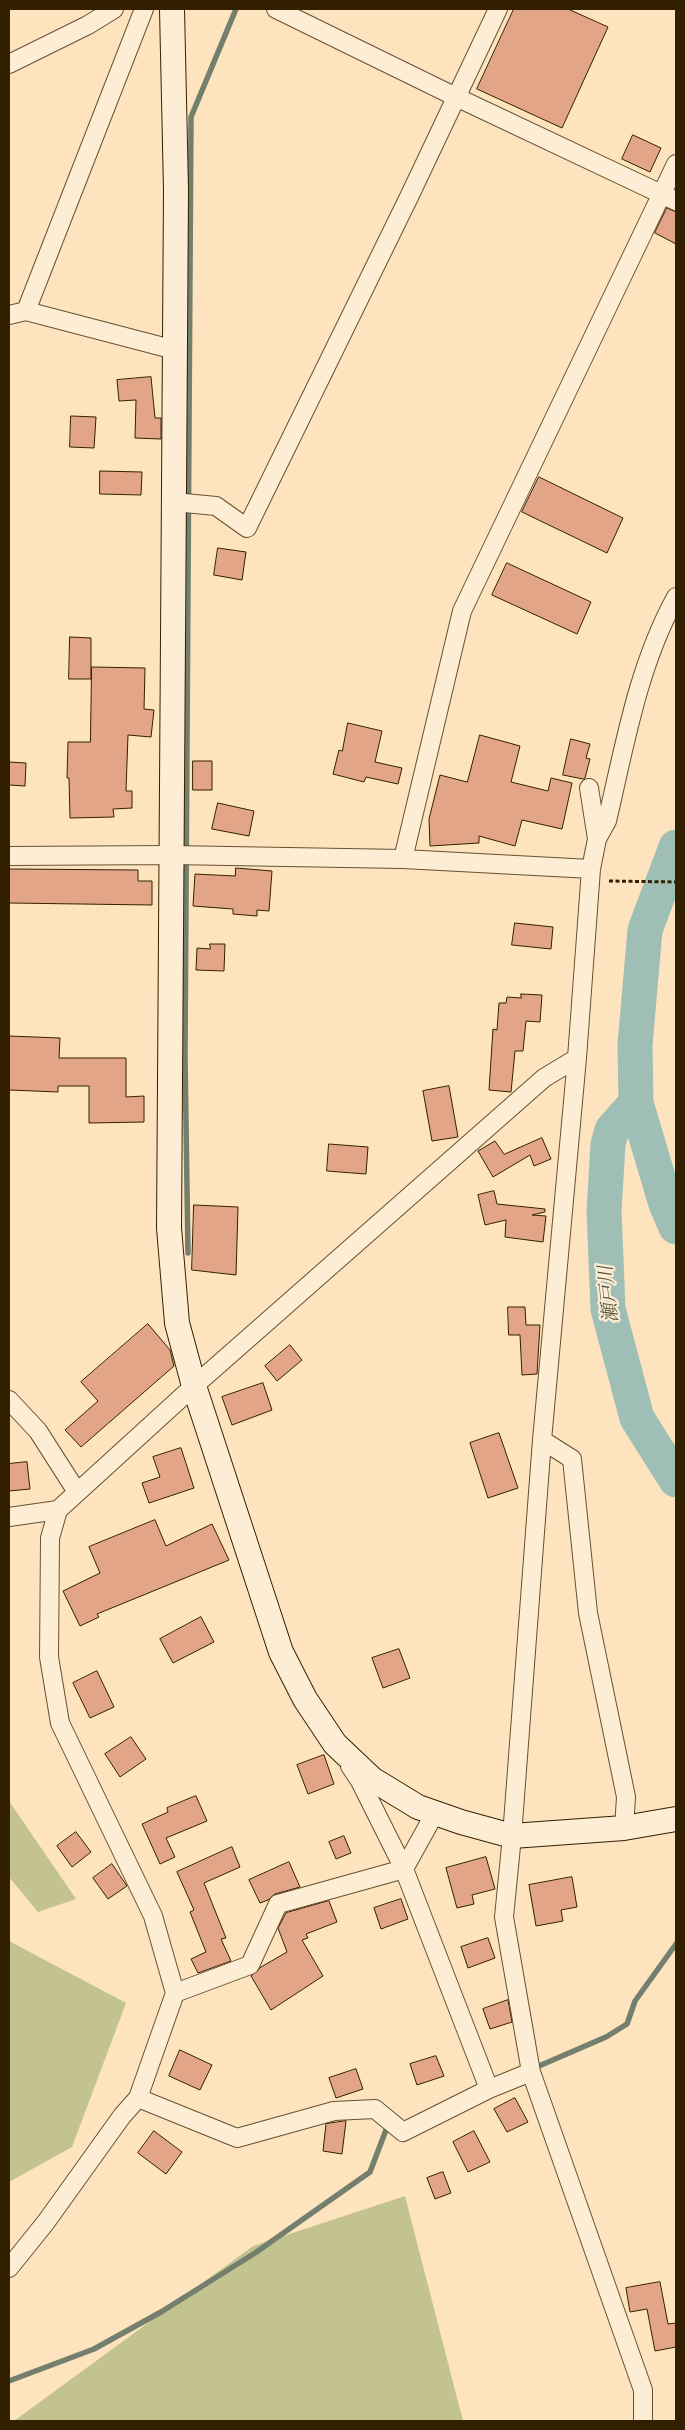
<!DOCTYPE html>
<meta charset="utf-8">
<style>
body{margin:0}
#map{position:relative;width:685px;height:2430px;overflow:hidden;background:#fde4bf;font-family:Cardo,serif}
canvas{display:block}
.frame{position:absolute;inset:0;border:10px solid #332001;pointer-events:none}
</style>
<div id="map">
<canvas width="685" height="2430"></canvas>
<div class="frame"></div>
</div>
<script>
const ctx = document.querySelector('canvas').getContext('2d');
ctx.lineJoin = 'round';
function fill(path, color) { ctx.fillStyle = color; ctx.fill(path, 'evenodd'); }
function stroke(path, color, width, dash) { ctx.strokeStyle = color; ctx.lineWidth = width; ctx.lineCap = dash ? 'butt' : 'round'; ctx.setLineDash(dash || []); ctx.stroke(path); }
function label(font, color, halo, rows, align = 'center') {
  ctx.font = font + ' Cardo,"Noto Serif JP",serif'; ctx.lineWidth = 4.5; ctx.setLineDash([]); ctx.textBaseline = 'middle'; ctx.strokeStyle = halo; ctx.fillStyle = color; for (const [text, x, y, turn = 0] of rows) {
    ctx.save(); ctx.translate(x, y); ctx.rotate((+turn || 0) * Math.PI / 180); ctx.textAlign = isNaN(turn) ? turn : align; if (halo) ctx.strokeText(text, 0, 0); ctx.fillText(text, 0, 0); ctx.restore();
  }
}
fill(new Path2D(`
 M9 1801 76 1899 38 1912 9 1877Z
 M9 1941 126 2003 72 2147 9 2182Z
 M405 2196 463 2421H14L253 2246Z`), '#c3c38f');
stroke(new Path2D(`
 M188 1253 185 1056 191 117 236 9
 M532 2069 606 2037 627 2024 635 2001 676 1944
 M9 2381 94 2349 161 2312 255 2253 370 2172 386 2130 392 2128`), '#747f6d', 5.5);
stroke(new Path2D(`
 M676 847 645 930 635 1045 636 1103 666 1204 676 1227
 M636 1103 612 1130 608 1144 604 1211 608 1309 637 1418 676 1480`), '#9fbeb5', 35);
const building = new Path2D(`
 M514 9H568L608 27 562 128 477 89Z
 M633 135 661 148 650 172 622 159Z
 M667 208 676 212V244L655 233Z
 M151 377 155 418H161V439L135 438 136 400 119 401 117 380Z
 M71 416 96 417 94 448 70 447Z
 M100 471 142 472 141 495 100 494Z
 M539 477 623 518 607 553 522 512Z
 M218 548 246 552 242 580 214 575Z
 M507 563 591 602 577 634 492 595Z
 M70 637 91 638V679H69Z
 M92 667 145 668 144 709 154 710 151 737 128 735 126 791H132V808L113 809 114 817 70 818 69 778H67L68 742H90Z
 M348 723 382 731 375 762 402 768 398 784 366 777 364 782 333 774 339 750 342 751Z
 M480 735 520 746 511 782 548 791 551 778 572 783 562 829 522 820 515 846 479 836V843L430 846 429 819 440 775 467 782Z
 M571 739 590 744 586 758 590 759 585 778 583 779 563 775Z
 M193 761H212V790H193Z
 M9 762 26 763 25 786 9 785Z
 M218 803 254 811 249 836 212 829Z
 M236 868 272 871 269 911 257 910V916L233 914V909L193 906 195 874 235 876Z
 M9 869 138 870V881H152V905L9 903Z
 M515 923 553 927 551 949 512 945Z
 M210 944H225L224 971 196 970 197 948 210 949Z
 M521 994 542 995 540 1022 526 1021 523 1051H515L511 1092 489 1090 493 1029 497 1030 499 1003H506L507 997 521 998Z
 M9 1036 60 1038 59 1058H126V1097L144 1096V1122L89 1123V1086H58V1092L9 1090Z
 M449 1086 458 1137 432 1141 423 1091Z
 M542 1138 551 1159 534 1166 530 1155 493 1177 478 1151 495 1141 504 1154Z
 M329 1144 368 1147 366 1174 327 1171Z
 M494 1191 497 1204 545 1209V1212L532 1215 546 1216 543 1242 505 1237 506 1220 485 1225 478 1195Z
 M194 1205 238 1207 236 1275 192 1270Z
 M508 1307H525L526 1325H540L537 1374 522 1375 520 1335H509Z
 M148 1324 170 1350 174 1366 81 1447 65 1430 98 1401 81 1382Z
 M290 1345 302 1360 277 1381 265 1366Z
 M263 1383 272 1410 232 1425 222 1397Z
 M499 1433 518 1488 488 1498 470 1443Z
 M181 1448 194 1488 149 1503 142 1483 160 1477 153 1457Z
 M27 1462 30 1489 9 1491V1464Z
 M155 1520 166 1546 212 1524 229 1560 97 1614 99 1617 80 1626 63 1591 100 1573 89 1547Z
 M201 1617 214 1642 173 1663 160 1639Z
 M399 1649 410 1678 383 1688 372 1658Z
 M97 1671 114 1707 90 1718 73 1683Z
 M131 1737 146 1759 120 1777 105 1754Z
 M324 1755 334 1784 308 1794 297 1765Z
 M196 1796 207 1821 166 1838 175 1857 160 1864 142 1824 168 1812 167 1808Z
 M76 1832 91 1852 72 1867 57 1846Z
 M344 1836 351 1853 336 1859 329 1842Z
 M232 1847 240 1867 204 1883 226 1938 221 1939 231 1961 198 1973 191 1959 206 1952 190 1912 194 1910 177 1872Z
 M486 1857 495 1889 472 1895 474 1904 457 1908 446 1868Z
 M289 1862 300 1887 275 1894 268 1900 260 1903 249 1880Z
 M112 1864 127 1886 108 1899 93 1878Z
 M572 1877 577 1907 561 1910 563 1921 536 1926 529 1885Z
 M401 1899 408 1919 381 1929 374 1908Z
 M329 1901 337 1922 306 1934 308 1938 302 1940 323 1976 271 2010 251 1976 261 1967 287 1952 278 1928 286 1913Z
 M488 1938 495 1958 468 1968 461 1947Z
 M508 2000 512 2022 490 2029 483 2009Z
 M180 2050 212 2065 200 2090 169 2076Z
 M436 2056 444 2076 417 2085 410 2064Z
 M356 2069 363 2089 336 2098 329 2078Z
 M515 2098 528 2122 507 2132 494 2109Z
 M346 2121 342 2154 323 2151 326 2124Z
 M154 2131 182 2152 166 2174 138 2153Z
 M474 2131 490 2162 468 2172 453 2142Z
 M443 2172 451 2193 435 2199 427 2178Z
 M660 2282 668 2324 676 2323V2347L655 2351 647 2309 630 2312 626 2288Z`);
fill(building, '#e2a588');
stroke(building, '#332001', 1);
const street = new Path2D(`
 M276 9 456 97 676 201
 M9 64 88 25 114 9
 M26 311 144 9
 M9 315 26 311 175 350
 M174 502 216 506 247 528 409 197 498 9
 M589 788 597 839 591 869 577 1058 542 1440 512 1836 504 1917 531 2072 643 2390V2421
 M597 839 607 821C625 744 638 666 676 597
 M9 856 171 855 403 859 591 869
 M403 859 462 611 676 164
 M9 1400 38 1431 77 1492
 M542 1440 572 1459 588 1613 626 1797 624 1828
 M9 1517 58 1510
 M350 1766 360 1781 404 1869 489 2089
 M175 1993 250 1965 278 1904 404 1869 435 1813
 M138 2098 237 2138 334 2111 375 2109 403 2132 489 2089 531 2072
 M9 2268 46 2222 122 2116 138 2098 175 1993 153 1916 60 1723 49 1657 50 1538 58 1510 194 1386 544 1078 577 1058`);
const secondary = new Path2D(`
 M172 9 176 190 169 1228 177 1323 194 1386 281 1652 305 1699 335 1744 372 1779 418 1807 461 1822 512 1836 624 1828 676 1819`);
stroke(street, '#665130', 20);
stroke(secondary, '#332001', 26);
stroke(new Path2D(`
 M609 881 676 882`), '#332001', 3, [4, 2.5]);
stroke(street, '#feedd5', 18);
stroke(secondary, '#feedd5', 24);
label('italic 19px', '#534f37', '#feedd5', [
 ["瀬戸川",610,1294,-96]
]);
</script>
